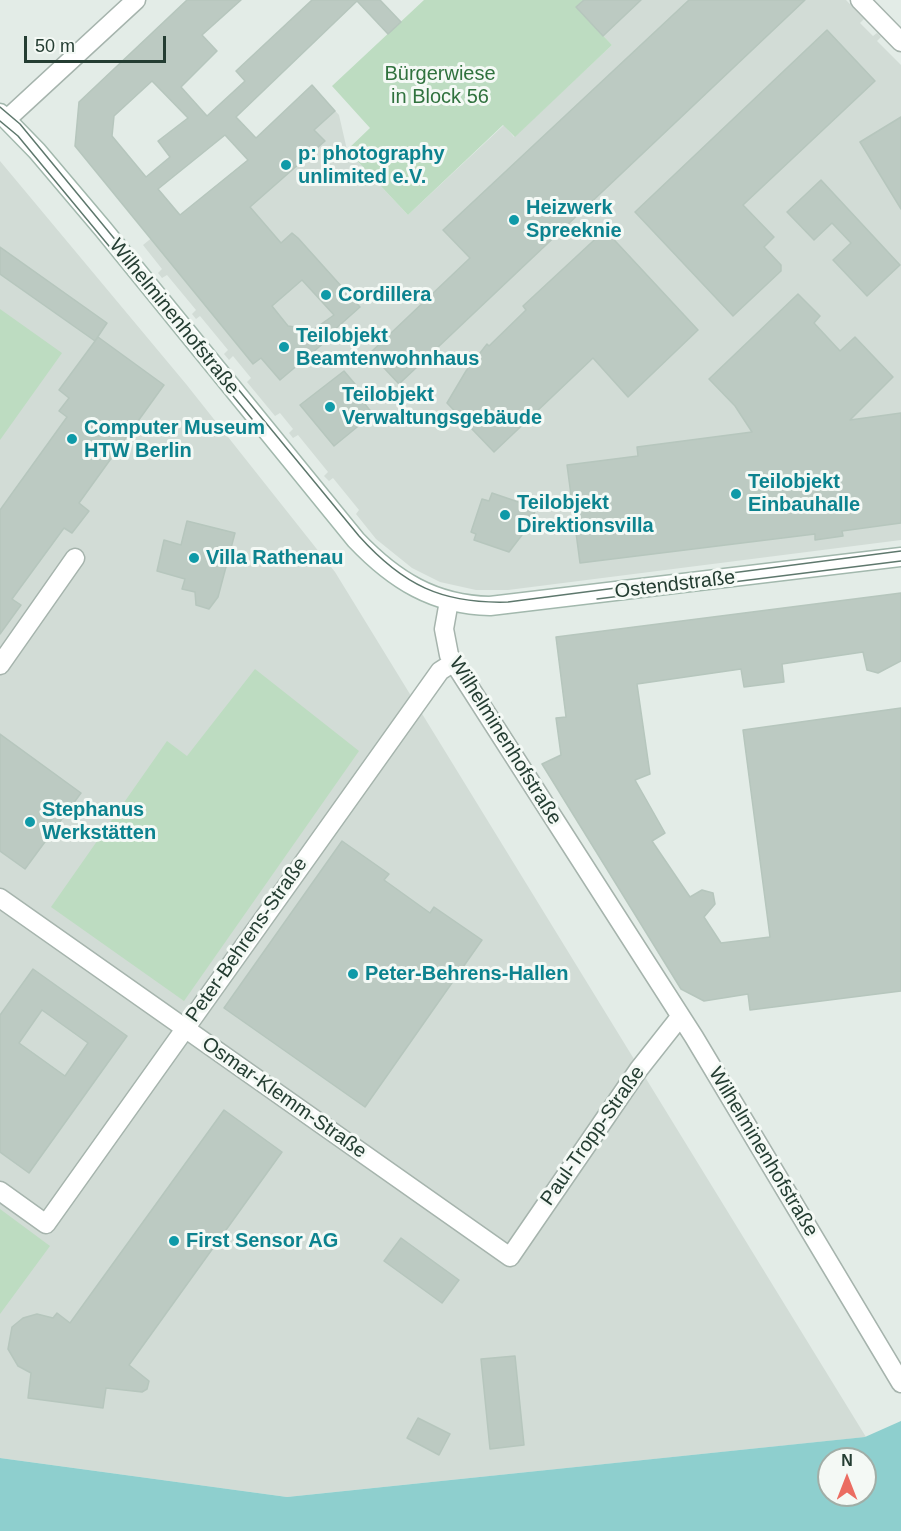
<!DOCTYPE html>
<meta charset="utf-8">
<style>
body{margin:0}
#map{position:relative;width:901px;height:1531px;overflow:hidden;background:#e3ece7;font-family:Helvetica,sans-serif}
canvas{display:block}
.north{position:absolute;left:817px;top:1447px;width:60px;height:60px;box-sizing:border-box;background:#f4f9f5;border:2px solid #a1aea7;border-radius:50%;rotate:0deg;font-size:16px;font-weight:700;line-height:24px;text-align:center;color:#243d32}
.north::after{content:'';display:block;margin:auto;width:21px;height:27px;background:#eb6d62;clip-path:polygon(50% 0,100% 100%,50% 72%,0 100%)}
.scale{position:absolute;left:24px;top:36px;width:142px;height:27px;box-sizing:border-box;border:3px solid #243d32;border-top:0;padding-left:8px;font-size:18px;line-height:21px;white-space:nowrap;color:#243d32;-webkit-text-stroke:4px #f4f9f5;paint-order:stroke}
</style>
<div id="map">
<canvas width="901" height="1531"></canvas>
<div class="north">N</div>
<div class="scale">50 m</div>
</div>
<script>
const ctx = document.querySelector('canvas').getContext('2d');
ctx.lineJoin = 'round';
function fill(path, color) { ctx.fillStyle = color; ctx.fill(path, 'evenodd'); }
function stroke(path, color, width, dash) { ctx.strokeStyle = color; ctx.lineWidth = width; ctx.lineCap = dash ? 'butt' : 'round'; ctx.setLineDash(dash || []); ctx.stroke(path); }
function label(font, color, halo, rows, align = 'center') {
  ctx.font = font + ' Helvetica,sans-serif'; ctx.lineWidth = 6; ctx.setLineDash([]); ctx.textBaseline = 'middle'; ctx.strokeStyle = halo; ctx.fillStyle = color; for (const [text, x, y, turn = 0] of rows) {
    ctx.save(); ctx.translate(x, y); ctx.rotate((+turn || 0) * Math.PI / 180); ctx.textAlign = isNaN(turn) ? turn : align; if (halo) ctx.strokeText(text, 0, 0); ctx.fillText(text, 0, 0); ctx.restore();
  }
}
fill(new Path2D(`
 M584 0H846L864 19 860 23 873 36 877 33 881 37 877 41 901 65V540L508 590H476L440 582 412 568 376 539 356 514 359 510 333 478 329 481 324 476 328 472 298 435 293 438 289 433 293 429 280 413 275 416 247 382 251 378 233 356 229 360 224 354 228 350 200 316 196 319 192 314 196 310 167 275 162 278 158 273 162 269 143 245 288 127 321 95 339 115 347 150 408 215 504 125 514 137 612 45 576 7Z
 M0 161 186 384 335 572 866 1437 287 1497 0 1458Z`), '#d2dcd6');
fill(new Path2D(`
 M424 0H584L576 7 612 45 515 137 503 125 408 215 347 150 370 128 332 86Z
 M0 309 62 353 0 440Z
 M255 669 359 751 184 1001 51 907 167 741 187 756Z
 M0 1209 50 1246 0 1314Z`), '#bddcc1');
fill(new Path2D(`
 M901 1421V1531H0V1458L287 1497 865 1437ZM829 1459H865V1495H829Z`), '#8ecfce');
const building = new Path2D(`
 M187 0H241L202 35 217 51 181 87 207 116 245 81 236 71 312 0H380L401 22 388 34 357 1 236 117 256 138 312 85 335 111 314 130 325 141 250 207 281 243 292 233 298 238 360 307 323 340 325 342 280 380 261 358 253 364 75 146 79 102ZM152 81 188 118 158 141 170 157 146 177 112 136 114 116ZM225 135 248 160 180 215 158 189ZM302 280 334 315 303 337 295 327 288 326 272 306Z
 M584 0H641L603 36 576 7Z
 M689 0H805L399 384 370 353 470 258 443 230Z
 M827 30 875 81 743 205 774 237 764 247 781 265V271L733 316 635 212Z
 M901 117V209L860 142Z
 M821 180 900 265 867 296 833 260 851 243 832 223 814 240 787 212Z
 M605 230 698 330 628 397 593 358 494 452 447 403 466 371 487 344 489 346 526 310 523 306Z
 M0 247 107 323 95 341 0 274Z
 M798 294 820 316 814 323 840 351 855 337 893 377 850 420 901 413V523L842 531 843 536 815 540V534L580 563 567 465 638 456 637 447 752 432 735 406 709 379Z
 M98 337 164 385 79 503 89 511 72 533 64 528 12 599 21 605 0 634V510L67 417 59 411 69 398 59 390Z
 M344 371 355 384 351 387 373 414 334 446 300 405Z
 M492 493 536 508 531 524 527 523 522 535 509 552 474 540 476 534 471 532 482 499 489 501Z
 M187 521 235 533 218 597 209 609 196 605 195 592 182 589 185 579 157 571 164 540 181 545Z
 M901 593V661L878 673 867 670 863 652 782 664 784 682 744 687 741 669 637 684 650 774 635 780 665 833 652 841 690 897 702 890 713 893 715 904 704 917 721 943 770 937 743 730 901 708V991L750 1010 748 994 704 1001 681 989 542 764 561 755 556 718 566 717 556 637Z
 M0 734 81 793 25 869 0 851Z
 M342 841 389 874 384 880 430 913 434 907 482 940 365 1107 224 1008Z
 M33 969 127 1036 29 1173 0 1152V1015ZM42 1010 88 1043 65 1076 19 1043Z
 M224 1110 282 1152 129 1365 149 1381 147 1389 142 1392 106 1388 103 1408 28 1398 31 1373 18 1366 8 1349 12 1327 23 1318 37 1314 53 1318 57 1313 70 1323Z
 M401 1238 459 1280 442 1303 384 1261Z
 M515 1356 524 1445 490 1449 481 1359Z
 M418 1418 450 1434 439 1455 407 1438Z`);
fill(building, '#bccac2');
stroke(building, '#b6c6bd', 1.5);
const street = new Path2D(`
 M860 0 901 42
 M7 119 136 0
 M449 601 444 629 449 655 694 1037 901 1383
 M0 665 75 558
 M0 898 510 1257 639 1069 680 1017
 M0 1191 46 1224 440 671 454 662`);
const secondary = new Path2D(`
 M0 113 37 151 103 229 356 540C394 580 434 605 490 606L901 557`);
stroke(street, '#a6b4ad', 21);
stroke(secondary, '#a2b8ad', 21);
stroke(street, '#fff', 18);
stroke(secondary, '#fff', 18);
stroke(new Path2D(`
 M0 107 20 124 359 536C403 585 442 604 508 602L901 551
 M0 121 18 136 252 419
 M597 599 901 561`), '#5e786d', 1.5);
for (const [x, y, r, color] of [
 [286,165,6,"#0f9aa8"],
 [514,220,6,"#0f9aa8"],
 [326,295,6,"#0f9aa8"],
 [284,347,6,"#0f9aa8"],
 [330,407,6,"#0f9aa8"],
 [72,439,6,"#0f9aa8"],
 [736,494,6,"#0f9aa8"],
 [505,515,6,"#0f9aa8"],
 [194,558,6,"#0f9aa8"],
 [30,822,6,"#0f9aa8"],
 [353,974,6,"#0f9aa8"],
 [174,1241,6,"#0f9aa8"]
]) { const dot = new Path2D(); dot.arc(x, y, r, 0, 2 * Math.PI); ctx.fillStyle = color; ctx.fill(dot); stroke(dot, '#f4f9f5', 2); }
label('20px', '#30723e', '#f4f9f5', [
 ["Bürgerwiese",440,74],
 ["in Block 56",440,97]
]);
label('bold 20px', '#0d838f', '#f4f9f5', [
 ["p: photography",298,154],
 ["unlimited e.V.",298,177],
 ["Heizwerk",526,208],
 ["Spreeknie",526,231],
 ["Cordillera",338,295],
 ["Teilobjekt",296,336],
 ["Beamtenwohnhaus",296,359],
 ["Teilobjekt",342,395],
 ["Verwaltungsgebäude",342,418],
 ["Computer Museum",84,428],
 ["HTW Berlin",84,451],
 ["Teilobjekt",748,482],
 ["Einbauhalle",748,505],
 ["Teilobjekt",517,503],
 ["Direktionsvilla",517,526],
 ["Villa Rathenau",206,558],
 ["Stephanus",42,810],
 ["Werkstätten",42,833],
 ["Peter-Behrens-Hallen",365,974],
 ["First Sensor AG",186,1241]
], 'left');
label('20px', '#243d32', '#f4f9f5', [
 ["Wilhelminenhofstraße",174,317,51],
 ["Ostendstraße",675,585,-7],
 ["Wilhelminenhofstraße",505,741,58],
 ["Peter-Behrens-Straße",247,940,-55],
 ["Osmar-Klemm-Straße",284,1098,35],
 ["Paul-Tropp-Straße",593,1136,-55],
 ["Wilhelminenhofstraße",763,1152,59]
]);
</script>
